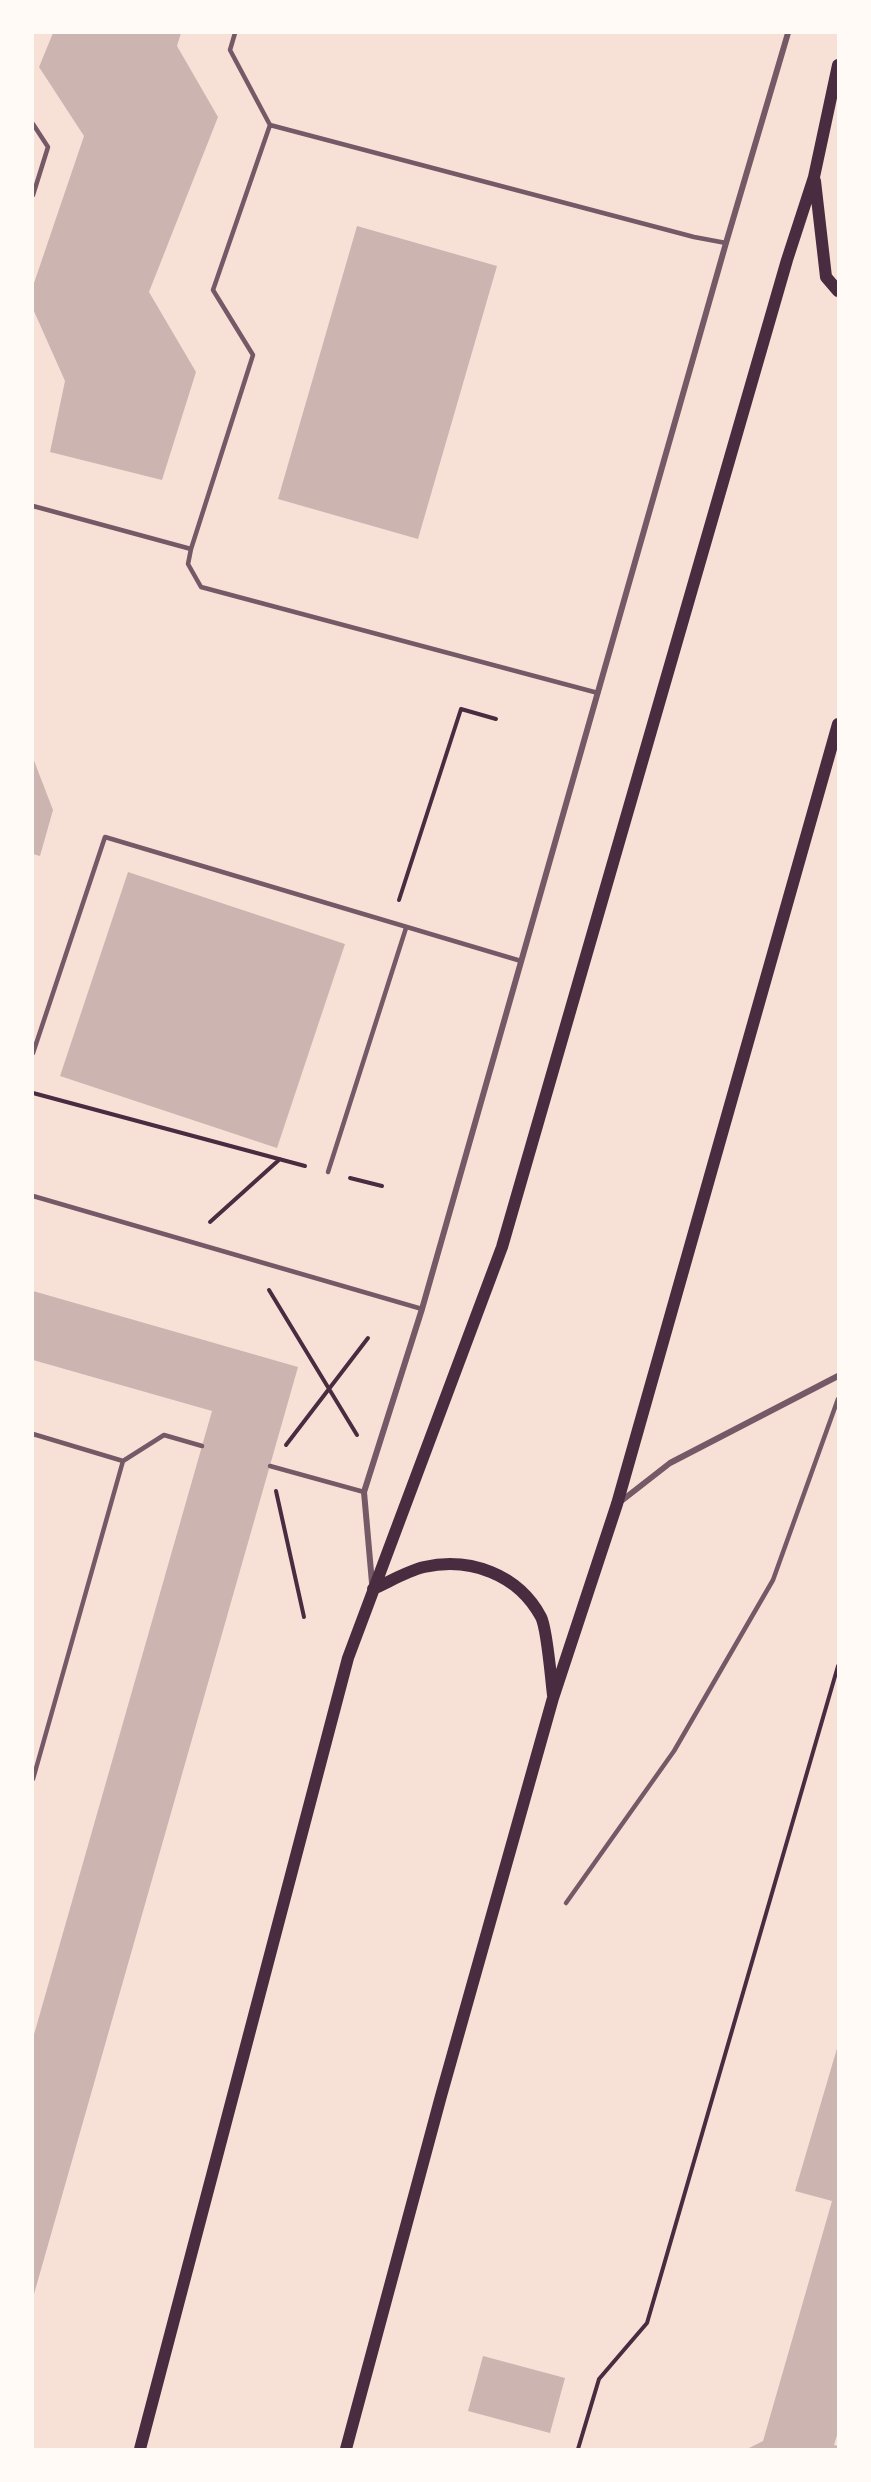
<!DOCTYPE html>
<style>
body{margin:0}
#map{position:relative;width:871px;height:2482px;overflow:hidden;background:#f7e1d7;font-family:"DejaVu Sans",sans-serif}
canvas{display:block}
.frame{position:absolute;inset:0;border:34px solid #fffaf5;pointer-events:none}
</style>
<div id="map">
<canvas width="871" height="2482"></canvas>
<div class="frame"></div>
</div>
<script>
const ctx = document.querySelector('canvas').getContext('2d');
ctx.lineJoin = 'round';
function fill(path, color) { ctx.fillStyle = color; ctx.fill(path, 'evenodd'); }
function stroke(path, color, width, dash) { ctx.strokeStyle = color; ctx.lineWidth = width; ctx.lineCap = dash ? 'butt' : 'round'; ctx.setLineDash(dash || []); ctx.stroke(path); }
fill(new Path2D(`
 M53 33H181L177 46 218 117 149 292 196 372 162 480 50 452 65 381 33 309V286L84 136 39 67Z
 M357 226 497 266 418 539 278 499Z
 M33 758 53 810 40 856 33 854Z
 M128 872 345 944 277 1148 60 1076Z
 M33 1291 298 1367 34 2294 33 2038 212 1411 33 1360Z
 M838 2045V2432L834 2445 838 2446V2449H747L763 2441 832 2201 795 2191Z
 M483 2356 565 2378 550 2433 468 2411Z`), '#ccb4b1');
stroke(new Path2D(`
 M399 900 461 709 496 719
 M33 1093 305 1166
 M350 1178 382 1186
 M210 1222 280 1159
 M269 1290 357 1435
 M286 1445 368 1338
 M276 1491 304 1617
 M578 2449 599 2379 647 2323 838 1666`), '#4a2c40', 4);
stroke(new Path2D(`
 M33 124 48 147 33 195
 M270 125 694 237 726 243
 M33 506 191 549 253 355 213 290 270 125 230 50 235 33
 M191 549 188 564 201 587 598 693
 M33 1053 105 837 521 961
 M328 1172 406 928
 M33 1196 422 1309
 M33 1434 123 1461 33 1779
 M123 1461 164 1435 202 1446
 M270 1466 364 1492
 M566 1903 674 1751 773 1580 838 1399`), '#755966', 4.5);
stroke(new Path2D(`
 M620 1502 670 1463 838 1376
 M372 1583 364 1492 422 1309 726 243 788 33`), '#755966', 6);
stroke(new Path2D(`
 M815 181 826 277 838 291
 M373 1589C389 1582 407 1571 424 1567 470 1557 518 1574 541 1617 547 1628 551 1679 553 1695
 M140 2449 348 1658 502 1247 787 260 814 177 838 65
 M346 2449 441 2096 553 1698 617 1504 838 724`), '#4a2c40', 12);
</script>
